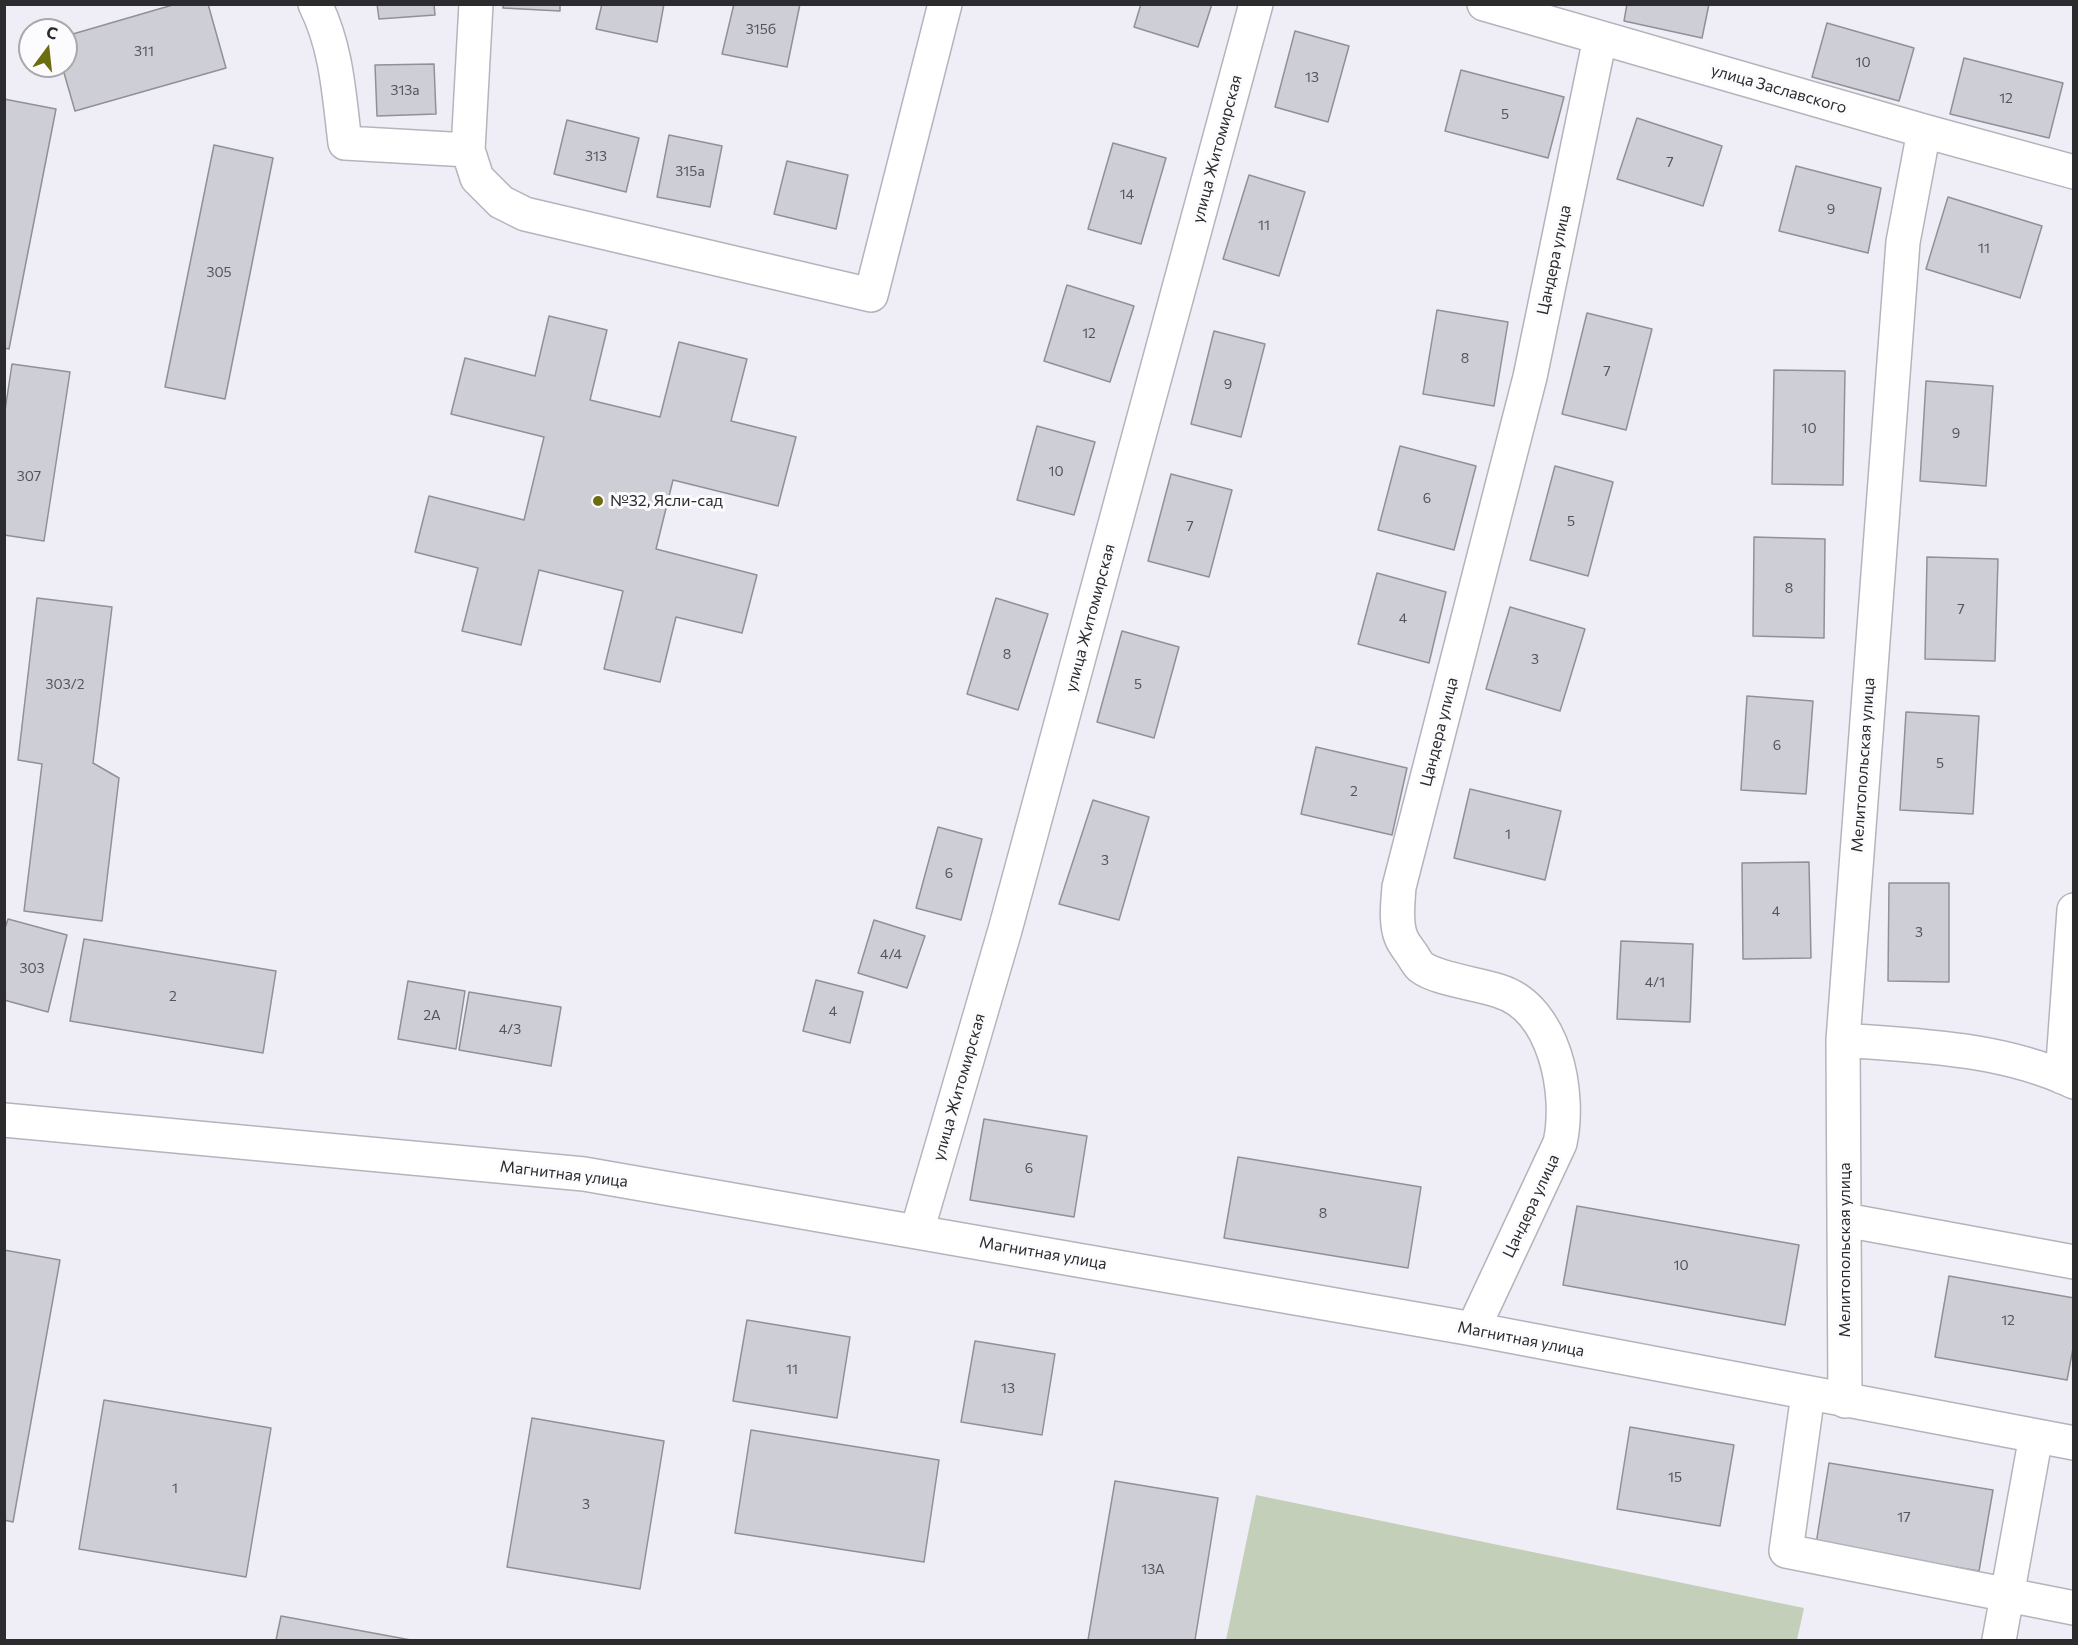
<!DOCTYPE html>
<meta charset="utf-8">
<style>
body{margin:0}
#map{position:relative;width:2078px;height:1645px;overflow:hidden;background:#efeef6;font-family:Commissioner,sans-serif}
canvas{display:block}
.frame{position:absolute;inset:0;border:6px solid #2c2c2f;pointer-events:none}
.north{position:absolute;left:18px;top:18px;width:60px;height:60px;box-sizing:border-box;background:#fcfcfe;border:2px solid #a9a9ab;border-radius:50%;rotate:15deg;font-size:16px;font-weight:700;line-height:24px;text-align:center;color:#2c2c2f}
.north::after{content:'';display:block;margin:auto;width:21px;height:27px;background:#6c6d0f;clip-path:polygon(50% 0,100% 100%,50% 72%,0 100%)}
</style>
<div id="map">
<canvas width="2078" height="1645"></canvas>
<div class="frame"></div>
<div class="north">С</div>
</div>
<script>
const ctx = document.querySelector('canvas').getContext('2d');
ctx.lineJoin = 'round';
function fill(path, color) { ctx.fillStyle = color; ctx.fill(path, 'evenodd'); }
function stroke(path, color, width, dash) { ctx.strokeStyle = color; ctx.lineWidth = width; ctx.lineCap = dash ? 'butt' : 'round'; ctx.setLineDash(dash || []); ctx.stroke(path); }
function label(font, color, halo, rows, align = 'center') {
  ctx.font = font + ' Commissioner,sans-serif'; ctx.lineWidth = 6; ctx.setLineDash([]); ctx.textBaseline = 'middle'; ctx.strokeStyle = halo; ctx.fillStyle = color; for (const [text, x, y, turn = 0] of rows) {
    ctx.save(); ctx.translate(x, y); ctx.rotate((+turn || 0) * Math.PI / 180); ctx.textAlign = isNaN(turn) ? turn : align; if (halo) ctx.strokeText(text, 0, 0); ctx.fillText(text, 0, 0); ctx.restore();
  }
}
fill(new Path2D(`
 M1256 1495 1804 1608 1797 1640H1226Z`), '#c4cfba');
const building = new Path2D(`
 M176 4H208L226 68 75 111 62 66H66V36Z
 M377 4H434L435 15 379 19Z
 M504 4H560V11L503 8Z
 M602 4H664L657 42 596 29Z
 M734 4H800L787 67 722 54Z
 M1141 4H1212L1198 47 1134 27Z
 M1627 4H1709L1702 38 1624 21Z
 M1827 23 1914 48 1899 101 1812 77Z
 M1295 31 1349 46 1328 122 1275 107Z
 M1964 58 2063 83 2049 138 1950 114Z
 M434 64 436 114 377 116 375 65Z
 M1461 70 1564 97 1548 158 1445 131Z
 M4 99 56 109 9 349 4 348Z
 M1637 118 1722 146 1703 206 1617 179Z
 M567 120 639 138 626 192 554 174Z
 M669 135 722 146 710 207 657 197Z
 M1113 143 1166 158 1141 244 1088 229Z
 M214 145 273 158 225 399 165 387Z
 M787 161 848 175 836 229 774 214Z
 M1796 166 1881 188 1868 253 1779 231Z
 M1249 175 1305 192 1279 276 1223 259Z
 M1948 197 2042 226 2020 298 1926 269Z
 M1067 285 1134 306 1110 382 1044 361Z
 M1437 310 1508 322 1494 406 1423 394Z
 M1587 313 1652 329 1626 430 1562 414Z
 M549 316 607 330 590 400 660 417 679 342 747 359 731 421 796 437 778 506 673 480 656 549 757 575 742 633 676 617 660 682 604 669 623 591 539 570 521 645 462 631 478 568 415 552 429 496 524 520 544 437 451 414 465 358 535 376Z
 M1214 331 1265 344 1241 437 1191 424Z
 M12 364 70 372 44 541 4 535V417Z
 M1774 370 1845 371 1843 485 1772 484Z
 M1926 381 1993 386 1986 486 1920 481Z
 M1037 426 1095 442 1074 515 1017 500Z
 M1400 446 1476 466 1454 550 1378 530Z
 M1555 466 1613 482 1588 576 1530 560Z
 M1171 474 1232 490 1209 577 1148 561Z
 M1754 537 1825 539 1824 638 1753 636Z
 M1927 557 1998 559 1995 661 1925 659Z
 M1377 573 1446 592 1429 663 1358 644Z
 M37 598 112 607 93 763 119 778 102 921 24 911 42 764 18 760Z
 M996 598 1048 614 1018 710 967 694Z
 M1510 607 1585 629 1560 711 1486 689Z
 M1122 631 1179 647 1154 738 1097 722Z
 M1747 696 1813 701 1806 794 1741 790Z
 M1906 712 1979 716 1973 814 1900 810Z
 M1316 747 1407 768 1392 835 1301 814Z
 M1470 789 1561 811 1545 880 1454 858Z
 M1093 800 1149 817 1119 920 1059 904Z
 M938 827 982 839 961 920 916 908Z
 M1809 862 1811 958 1743 959 1742 863Z
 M1889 883H1949V982L1888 981Z
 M8 919 67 935 48 1012 4 1000V931Z
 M874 920 925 936 907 988 858 973Z
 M84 939 276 971 263 1053 70 1021Z
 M1621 941 1693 944 1690 1022 1617 1019Z
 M816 980 863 992 850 1043 803 1031Z
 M408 981 465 991 456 1049 398 1039Z
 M469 992 561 1007 551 1066 459 1050Z
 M984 1119 1087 1136 1074 1217 970 1200Z
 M1238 1157 1421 1187 1408 1268 1224 1238Z
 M1577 1206 1799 1245 1785 1325 1563 1285Z
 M4 1250 60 1260 13 1522 4 1520Z
 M1949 1276 2074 1298V1343L2067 1380 1935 1357Z
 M747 1320 850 1337 837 1418 733 1401Z
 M975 1341 1055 1354 1042 1435 961 1422Z
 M104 1400 271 1428 246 1577 79 1549Z
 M532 1418 664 1441 640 1589 507 1567Z
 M1630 1427 1734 1445 1720 1526 1617 1509Z
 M751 1430 939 1460 924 1562 735 1533Z
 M1829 1463 1993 1490 1979 1571 1816 1544Z
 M1115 1481 1218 1498 1195 1640H1088Z
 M281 1616 411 1640H276Z`);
fill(building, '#ceced6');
stroke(building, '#909097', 1.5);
const minor = new Path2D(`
 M315 4C337 48 339 95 345 143L468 150
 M476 4 468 150 477 178 501 202 525 214 871 295 945 4
 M1484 4 1924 131 2074 172
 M1843 1040C1920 1046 2002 1048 2074 1082
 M2062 1077 2074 910
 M4 1120 584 1174 1473 1329 2074 1443
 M1845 1220 2074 1262
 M917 1231 1005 930 1256 4
 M1473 1329 1560 1143C1571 1093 1555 1008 1499 991 1479 984 1436 979 1421 967 1418 965 1415 959 1413 956 1409 950 1403 943 1401 937 1395 922 1398 902 1399 887L1530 377 1600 38
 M1808 1394 1786 1551 2074 1608
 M1845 1401 1843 1040 1903 242 1924 131
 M1999 1640 2036 1436`);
stroke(minor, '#b5b4bc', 36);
stroke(minor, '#fff', 33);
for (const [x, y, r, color] of [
 [598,501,6,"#6c6d0f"]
]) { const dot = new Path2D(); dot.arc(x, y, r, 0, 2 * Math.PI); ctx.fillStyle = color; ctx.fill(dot); stroke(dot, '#fcfcfe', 2); }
label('14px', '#545459', null, [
 ["315б",761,29],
 ["311",144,51],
 ["10",1863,62],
 ["13",1312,77],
 ["313а",405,90],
 ["12",2006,98],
 ["5",1505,114],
 ["313",596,156],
 ["7",1670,162],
 ["315а",690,171],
 ["14",1127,194],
 ["9",1831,209],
 ["11",1264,225],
 ["11",1984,248],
 ["305",219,272],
 ["12",1089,333],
 ["8",1465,358],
 ["7",1607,371],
 ["9",1228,384],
 ["10",1809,428],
 ["9",1956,433],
 ["10",1056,471],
 ["307",29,476],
 ["6",1427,498],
 ["5",1571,521],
 ["7",1190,526],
 ["8",1789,588],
 ["7",1961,609],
 ["4",1403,618],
 ["8",1007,654],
 ["3",1535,659],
 ["303/2",65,684],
 ["5",1138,684],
 ["6",1777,745],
 ["5",1940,763],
 ["2",1354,791],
 ["1",1508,834],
 ["3",1105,860],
 ["6",949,873],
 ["4",1776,911],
 ["3",1919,932],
 ["4/4",891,954],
 ["303",32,968],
 ["4/1",1655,982],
 ["2",173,996],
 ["4",833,1011],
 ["2А",432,1015],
 ["4/3",510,1029],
 ["6",1029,1168],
 ["8",1323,1213],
 ["10",1681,1265],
 ["12",2008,1320],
 ["11",792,1369],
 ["13",1008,1388],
 ["15",1675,1477],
 ["1",175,1488],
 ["3",586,1504],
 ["17",1904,1517],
 ["13А",1153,1569]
]);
label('16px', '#2c2c2f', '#fcfcfe', [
 ["улица Заславского",1779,89,16],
 ["улица Житомирская",1217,149,-75],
 ["Цандера улица",1554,260,-78],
 ["улица Житомирская",1090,618,-75],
 ["Цандера улица",1439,732,-76],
 ["Мелитопольская улица",1863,765,-86],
 ["улица Житомирская",959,1087,-74],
 ["Магнитная улица",564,1174,7],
 ["Цандера улица",1531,1206,-65],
 ["Мелитопольская улица",1845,1250,-90],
 ["Магнитная улица",1043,1253,10],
 ["Магнитная улица",1521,1339,11]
]);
label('16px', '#2c2c2f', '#fcfcfe', [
 ["№32, Ясли-сад",610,501]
], 'left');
</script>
